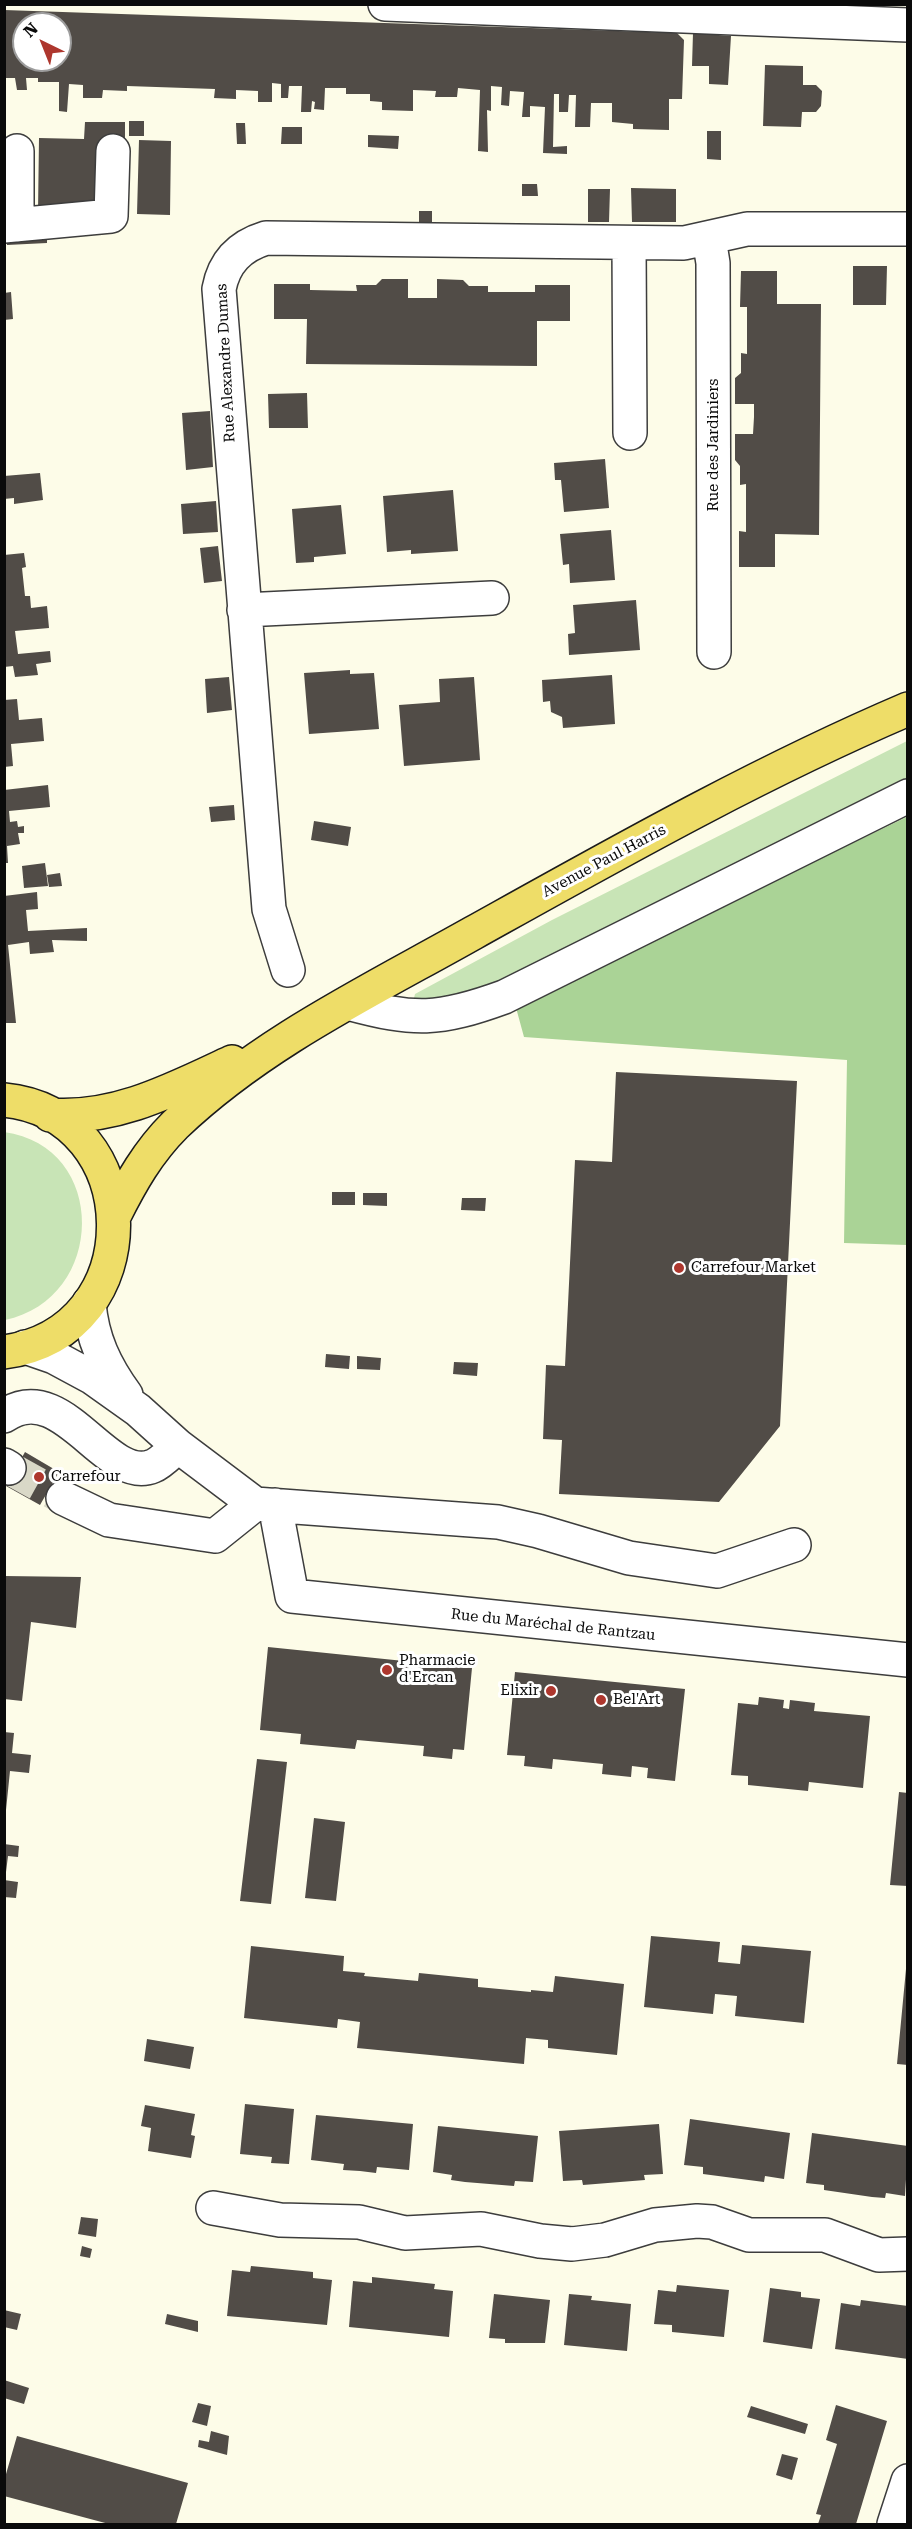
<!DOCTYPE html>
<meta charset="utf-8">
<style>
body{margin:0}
#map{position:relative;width:912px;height:2529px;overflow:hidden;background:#fdfce8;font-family:"Roboto Serif",serif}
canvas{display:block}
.frame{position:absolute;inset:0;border:6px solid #0a0a0a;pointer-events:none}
.north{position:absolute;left:12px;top:12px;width:60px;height:60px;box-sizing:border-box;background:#fff;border:2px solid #9d9d9d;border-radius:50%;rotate:317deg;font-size:16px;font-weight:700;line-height:24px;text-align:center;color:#0a0a0a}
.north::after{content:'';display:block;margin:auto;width:21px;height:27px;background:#ae372e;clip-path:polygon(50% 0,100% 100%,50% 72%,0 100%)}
</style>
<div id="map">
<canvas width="912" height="2529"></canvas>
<div class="frame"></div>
<div class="north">N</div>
</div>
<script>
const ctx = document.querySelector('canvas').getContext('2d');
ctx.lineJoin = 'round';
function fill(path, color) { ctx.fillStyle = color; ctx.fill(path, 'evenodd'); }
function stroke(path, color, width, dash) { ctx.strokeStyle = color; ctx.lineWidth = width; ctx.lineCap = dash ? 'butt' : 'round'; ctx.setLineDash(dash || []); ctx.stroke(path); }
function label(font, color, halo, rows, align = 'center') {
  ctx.font = font + ' "Roboto Serif",serif'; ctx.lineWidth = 6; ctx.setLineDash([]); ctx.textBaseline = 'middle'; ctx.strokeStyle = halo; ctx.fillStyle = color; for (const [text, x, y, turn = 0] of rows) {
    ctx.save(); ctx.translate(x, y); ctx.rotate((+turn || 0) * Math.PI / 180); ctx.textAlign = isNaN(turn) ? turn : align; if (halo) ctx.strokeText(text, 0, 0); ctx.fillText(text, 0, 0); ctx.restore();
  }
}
fill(new Path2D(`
 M907 741V817L515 1004 406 1031 415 994 552 920Z
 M4 1132C109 1146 107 1299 5 1320Z`), '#c8e4b6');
fill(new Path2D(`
 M907 817V1245L844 1243 847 1060 524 1037 515 1004Z`), '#aad396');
fill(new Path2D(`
 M4 10 677 33 684 40 682 99H669V130L633 129V124L612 122V103H591L590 127H575L576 95H569L568 112H559V94H554L553 147 567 146V154L543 153 545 107 530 106V117H522L524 92 510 91 509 106 501 105 502 87 491 86V111L487 110 488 152 478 151 480 90 458 88 457 97H435L436 91 413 90V111L382 110V102L370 101V94H346V88H325L324 110 314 109 315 102 312 101 311 112H301L302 86H289L288 98H281V84L272 83V102H258V91L236 90V99L214 98 215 89 127 86V91L103 90 102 98H83V85L69 84 67 112 59 111V82H38V78H26L27 90H17L15 78H4ZM24 24H60V60H24Z
 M693 33 731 36 728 85 709 84V66H692Z
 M765 65 803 66V85H816L822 91 821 106 816 112H802L801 127 763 126Z
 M129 121H144V136H129Z
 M85 122H125V140L101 139 100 199 95 211 38 212 39 138 84 139Z
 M236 123H245L246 144H237Z
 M282 127H302V144H281Z
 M707 131H721V160L707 159Z
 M368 135 399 136 398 149 368 147Z
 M139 140 171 141 170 215 137 214Z
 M522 184H537L538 196H522Z
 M631 188 676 189V222H632Z
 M588 189H610L609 222H588Z
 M419 211H432V224L419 223Z
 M47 231V243L7 245 6 233Z
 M853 266H887L886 305H853Z
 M741 271H777V304H821L819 535 775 534V567H739V531L746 532V484L740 485V466L735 460V434H753L754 417V404H735V378L741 373V353L747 354V307H740Z
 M382 279H408V298H437V279L463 280 469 286H488V292H535V285H570V321H537V366L306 364 307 319H274V284H310V290L357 291 356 285H376Z
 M11 292 13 319 4 320V293Z
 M307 393 308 428H269L268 394Z
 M210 411 213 467 186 470 182 413Z
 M605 459 609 508 564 512 561 480H555L554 463Z
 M40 473 43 500 14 504V498L4 499V476Z
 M453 490 458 551 411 554V550L387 552 383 496Z
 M216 501 218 532 183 534 181 504Z
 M341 505 346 554 314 557V562L296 563 292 509Z
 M611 530 615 580 570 583 569 564 563 565 560 534Z
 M218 546 222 581 204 583 200 548Z
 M24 553 26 567 22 568 25 596H30L31 608 47 606 49 628 15 631 18 654 50 651 51 662 36 664 38 675 15 677 13 666 4 667V555Z
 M636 600 640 650 569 655 568 634 575 633 573 605Z
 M350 670V674L374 673 379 729 309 734 304 673Z
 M612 675 615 724 563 728 562 717 551 712 550 701 543 702 542 680Z
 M229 677 232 710 207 713 205 679Z
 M474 677 480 760 404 766 399 705 440 702 439 679Z
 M17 699 19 720 42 718 44 741 11 744 13 766 4 767V700Z
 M48 785 50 807 9 811 10 822 17 821 18 827 24 826V833H18L20 844 7 846 8 863H4V790Z
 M234 805 235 820 211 822 209 807Z
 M314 821 351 827 348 846 311 840Z
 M45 863 48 886 24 888 22 866Z
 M60 873 62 886 49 887 47 875Z
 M37 892 38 909 26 910 28 931 87 928V941L52 940 54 952 30 954 29 942 8 945 16 1023H4V896Z
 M616 1072 797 1081 780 1426 719 1502 559 1494 562 1440 543 1439 546 1365 565 1366 575 1160 612 1162Z
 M332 1192H355V1205H332Z
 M363 1193H387V1206L363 1205Z
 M462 1198H486L485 1211 461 1210Z
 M326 1354 350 1356 349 1369 325 1367Z
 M357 1356 381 1358 380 1370 357 1369Z
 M454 1362 478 1363 477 1376 453 1374Z
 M25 1452 59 1472 40 1505 6 1486Z
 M4 1576 81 1577 76 1628 31 1622 22 1701 4 1699Z
 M268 1647 472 1668 464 1750 453 1749 452 1759 423 1756 424 1746 357 1740 355 1749 300 1744 301 1734 260 1730Z
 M515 1672 685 1689 675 1781 647 1778 648 1768 632 1766 631 1777 602 1774 603 1764 553 1759 552 1769 524 1766 525 1756 507 1755Z
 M759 1697 784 1700 783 1708 789 1709 790 1700 815 1703 814 1711 870 1716 863 1788 809 1782 808 1791 748 1785V1776L731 1775 738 1703 758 1705Z
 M4 1732 14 1733 12 1753 31 1755 29 1773 10 1771 6 1810Z
 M257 1759 287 1762 271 1904 240 1901Z
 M899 1792 908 1793V1886L890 1885Z
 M314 1818 345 1822 336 1901 305 1898Z
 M4 1844 19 1846 18 1857 8 1856 6 1872Z
 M4 1880 18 1882 16 1898 4 1897Z
 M651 1936 720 1942 718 1962 740 1964 742 1945 811 1951 804 2023 735 2016 737 1996 715 1994 713 2014 644 2007Z
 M251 1946 344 1956 343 1971 365 1973 364 1976 418 1981 419 1973 478 1979V1987L531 1992V1990L553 1992 555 1976 624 1984 617 2055 548 2048V2040L526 2038 524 2064 357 2048 360 2022 338 2019 337 2028 244 2018Z
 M906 1969H908V2065L897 2064Z
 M147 2039 194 2047 190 2069 144 2061Z
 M245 2104 294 2109 289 2164 271 2163 272 2157 240 2154Z
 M145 2105 195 2114 191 2135 195 2136 191 2158 148 2151 151 2128 141 2126Z
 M316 2115 413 2124 409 2170 377 2167 376 2173 360 2171 343 2170 344 2164 311 2160Z
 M690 2119 790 2133 784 2179 765 2176 764 2182 703 2174V2167L684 2165Z
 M659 2124 663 2174 644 2175 645 2180 583 2185 582 2180 563 2181 559 2131Z
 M438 2126 538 2136 533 2182 515 2181 514 2186 465 2182 451 2180 452 2175 433 2172Z
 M812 2133 908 2146 905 2196 886 2193 885 2198 872 2197 824 2190V2185L806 2183Z
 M81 2217 98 2219 96 2237 78 2234Z
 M82 2246 92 2249 90 2258 80 2256Z
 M251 2266 313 2272V2278L332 2280 327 2325 227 2316 232 2270 250 2272Z
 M372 2277 435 2284 434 2289 453 2291 449 2337 349 2327 353 2281 372 2283Z
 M677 2285 729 2290 724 2337 672 2332V2325L654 2324 658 2290 676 2292Z
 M770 2288 801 2292V2297L820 2299 812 2349 763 2342Z
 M494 2294 550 2300 545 2343H505V2339L489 2338Z
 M569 2294 592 2296 591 2300 631 2304 627 2351 564 2345Z
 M861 2300 908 2306V2359L835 2349 841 2303 860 2306Z
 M4 2310 21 2314 17 2330 4 2327Z
 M167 2314 198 2321V2332L165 2324Z
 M4 2380 29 2388 24 2404 4 2398Z
 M198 2403 211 2406 207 2426 192 2422Z
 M836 2405 887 2421 856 2524H818L821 2515 816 2514 837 2444 826 2440Z
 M751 2406 808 2424 805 2434 747 2417Z
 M211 2431 229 2436 227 2455 198 2447 199 2440 209 2442Z
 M17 2436 188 2483 176 2524H109L4 2496V2481Z
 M782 2454 798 2458 792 2480 776 2475Z`), '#514c47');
stroke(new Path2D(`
 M9 1468 63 1498`), '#d9d8c7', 33, [33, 16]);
const minor = new Path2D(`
 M385 4 908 25
 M17 151V225
 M4 226 111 216 113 151
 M709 238 713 263 714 652
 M629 243 630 433
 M244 610 492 598
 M288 970 269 909 219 289C224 262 240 246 266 238L684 243 747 229H908
 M348 1003C415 1021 438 1021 504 997L908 796
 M89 1303C92 1339 105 1366 126 1395
 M25 1347 54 1357 93 1378 138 1410 178 1446 255 1504 498 1522 538 1531 629 1558 717 1571 794 1545
 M4 1416C63 1375 106 1486 153 1466 161 1463 171 1452 178 1446
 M4 1465 9 1468
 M63 1498 109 1520 215 1536 255 1504
 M275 1505 292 1596 908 1660
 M213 2208 280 2220 359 2222 405 2233 481 2229 540 2241 572 2244 605 2240 655 2225 697 2221 712 2222 749 2235H825L879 2255 908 2254
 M894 2524 908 2481`);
const major = new Path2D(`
 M4 1100C147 1114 153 1332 4 1352
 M50 1115C116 1120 174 1089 232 1062
 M114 1216C131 1182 148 1152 175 1125 261 1043 370 991 473 933 615 854 758 773 908 709`);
stroke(minor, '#3d3d3d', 36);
stroke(major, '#1b1b1b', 36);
stroke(minor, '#fff', 33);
stroke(major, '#eedd68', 33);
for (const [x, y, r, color] of [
 [679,1268,6,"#ae372e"],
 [39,1477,6,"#ae372e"],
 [387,1670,6,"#ae372e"],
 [551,1691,6,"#ae372e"],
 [601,1700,6,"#ae372e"]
]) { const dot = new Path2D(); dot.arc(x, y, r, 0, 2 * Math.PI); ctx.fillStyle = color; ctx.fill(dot); stroke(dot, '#fff', 2); }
label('15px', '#0a0a0a', '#fff', [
 ["Rue Alexandre Dumas",226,363,-93],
 ["Rue des Jardiniers",714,445,-90],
 ["Avenue Paul Harris",604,861,-28],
 ["Rue du Maréchal de Rantzau",553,1625,6]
]);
label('15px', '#0a0a0a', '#fff', [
 ["Carrefour Market",691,1268],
 ["Carrefour",51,1477],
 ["Pharmacie",399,1661],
 ["d'Ercan",399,1678],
 ["Elixir",539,1691,"right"],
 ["Bel'Art",613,1700]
], 'left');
</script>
